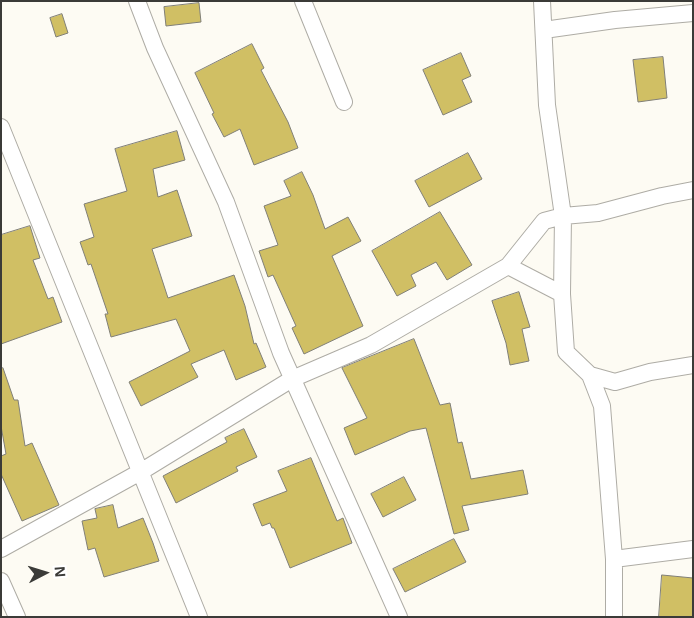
<!DOCTYPE html>
<style>
body{margin:0}
#map{position:relative;width:694px;height:618px;overflow:hidden;background:#fdfbf3;font-family:"Open Sans",sans-serif}
canvas{display:block}
.frame{position:absolute;inset:0;border:2px solid #3b3b38;pointer-events:none}
.north{position:absolute;left:20px;top:548px;width:50px;height:50px;-webkit-text-stroke:4px #fff;paint-order:stroke;rotate:85deg;font-size:14px;font-weight:700;line-height:20px;text-align:center;color:#3b3b38}
.north::after{content:'';display:block;margin:auto;width:18px;height:22px;background:#3b3b38;clip-path:polygon(50% 0,100% 100%,50% 72%,0 100%)}
</style>
<div id="map">
<canvas width="694" height="618"></canvas>
<div class="frame"></div>
<div class="north">N</div>
</div>
<script>
const ctx = document.querySelector('canvas').getContext('2d');
ctx.lineJoin = 'round';
function fill(path, color) { ctx.fillStyle = color; ctx.fill(path, 'evenodd'); }
function stroke(path, color, width, dash) { ctx.strokeStyle = color; ctx.lineWidth = width; ctx.lineCap = dash ? 'butt' : 'round'; ctx.setLineDash(dash || []); ctx.stroke(path); }
const building = new Path2D(`
 M199 3 201 22 166 26 164 7Z
 M62 14 68 33 56 37 50 18Z
 M252 44 264 68 261 70 288 122 298 148 254 165 240 129 224 137 212 114 214 113 195 73Z
 M461 53 471 76 462 80 472 102 443 115 423 70Z
 M663 57 667 98 638 102 633 60Z
 M177 131 185 160 153 169 158 197 177 190 192 236 152 249 168 298 234 275 245 306 254 344 256 343 266 367 236 380 224 350 191 364 198 377 141 406 129 382 190 351 176 319 111 337 105 314H108L91 264 88 265 80 242 94 237 84 204 127 191 115 149Z
 M468 153 482 179 429 207 415 181Z
 M302 172 313 195 325 229 348 217 361 241 332 256 363 326 304 354 292 328 296 326 273 275 268 277 259 251 278 245 264 206 291 196 284 181Z
 M440 212 472 265 447 280 436 262 411 275 416 286 397 296 372 251Z
 M30 226 40 258 33 260 48 299 53 297 62 322 1 344V235Z
 M519 292 530 327 522 329 529 361 510 365 506 343 492 301Z
 M414 339 440 405 450 403 458 443 462 442 471 479 523 470 528 494 462 506 469 530 454 534 426 428 410 431 355 455 344 428 367 418 342 368Z
 M3 368 14 400H18L25 446 32 443 59 505 22 521 1 474V456L6 454 1 426V369Z
 M244 429 257 457 236 467 238 471 176 503 163 476 227 442 225 438Z
 M311 458 337 521 343 518 352 543 290 568 274 528H272L270 523 262 526 253 504 287 491 278 471Z
 M404 477 416 500 383 517 371 494Z
 M113 505 118 528 143 518 153 543 159 561 104 577 95 548 88 550 82 521 97 518 95 509Z
 M454 539 466 562 405 592 393 569Z
 M662 575 693 578V617H659Z`);
fill(building, '#d0bf64');
stroke(building, '#807f77', 1);
const street = new Path2D(`
 M137 1 155 48 226 202 281 353 399 617
 M303 1 344 102
 M542 1 547 105 563 216 562 294 566 352 590 375 602 406 614 559V617
 M544 30 615 20 693 13
 M1 127 199 617
 M508 266 562 294
 M590 375 615 382 650 372 693 365
 M1 549 142 471 292 379 371 345 508 266 544 221 563 216 598 213 662 196 693 190
 M614 559 693 549
 M1 581 17 617`);
stroke(street, '#aeaca5', 18);
stroke(street, '#fff', 16);
</script>
